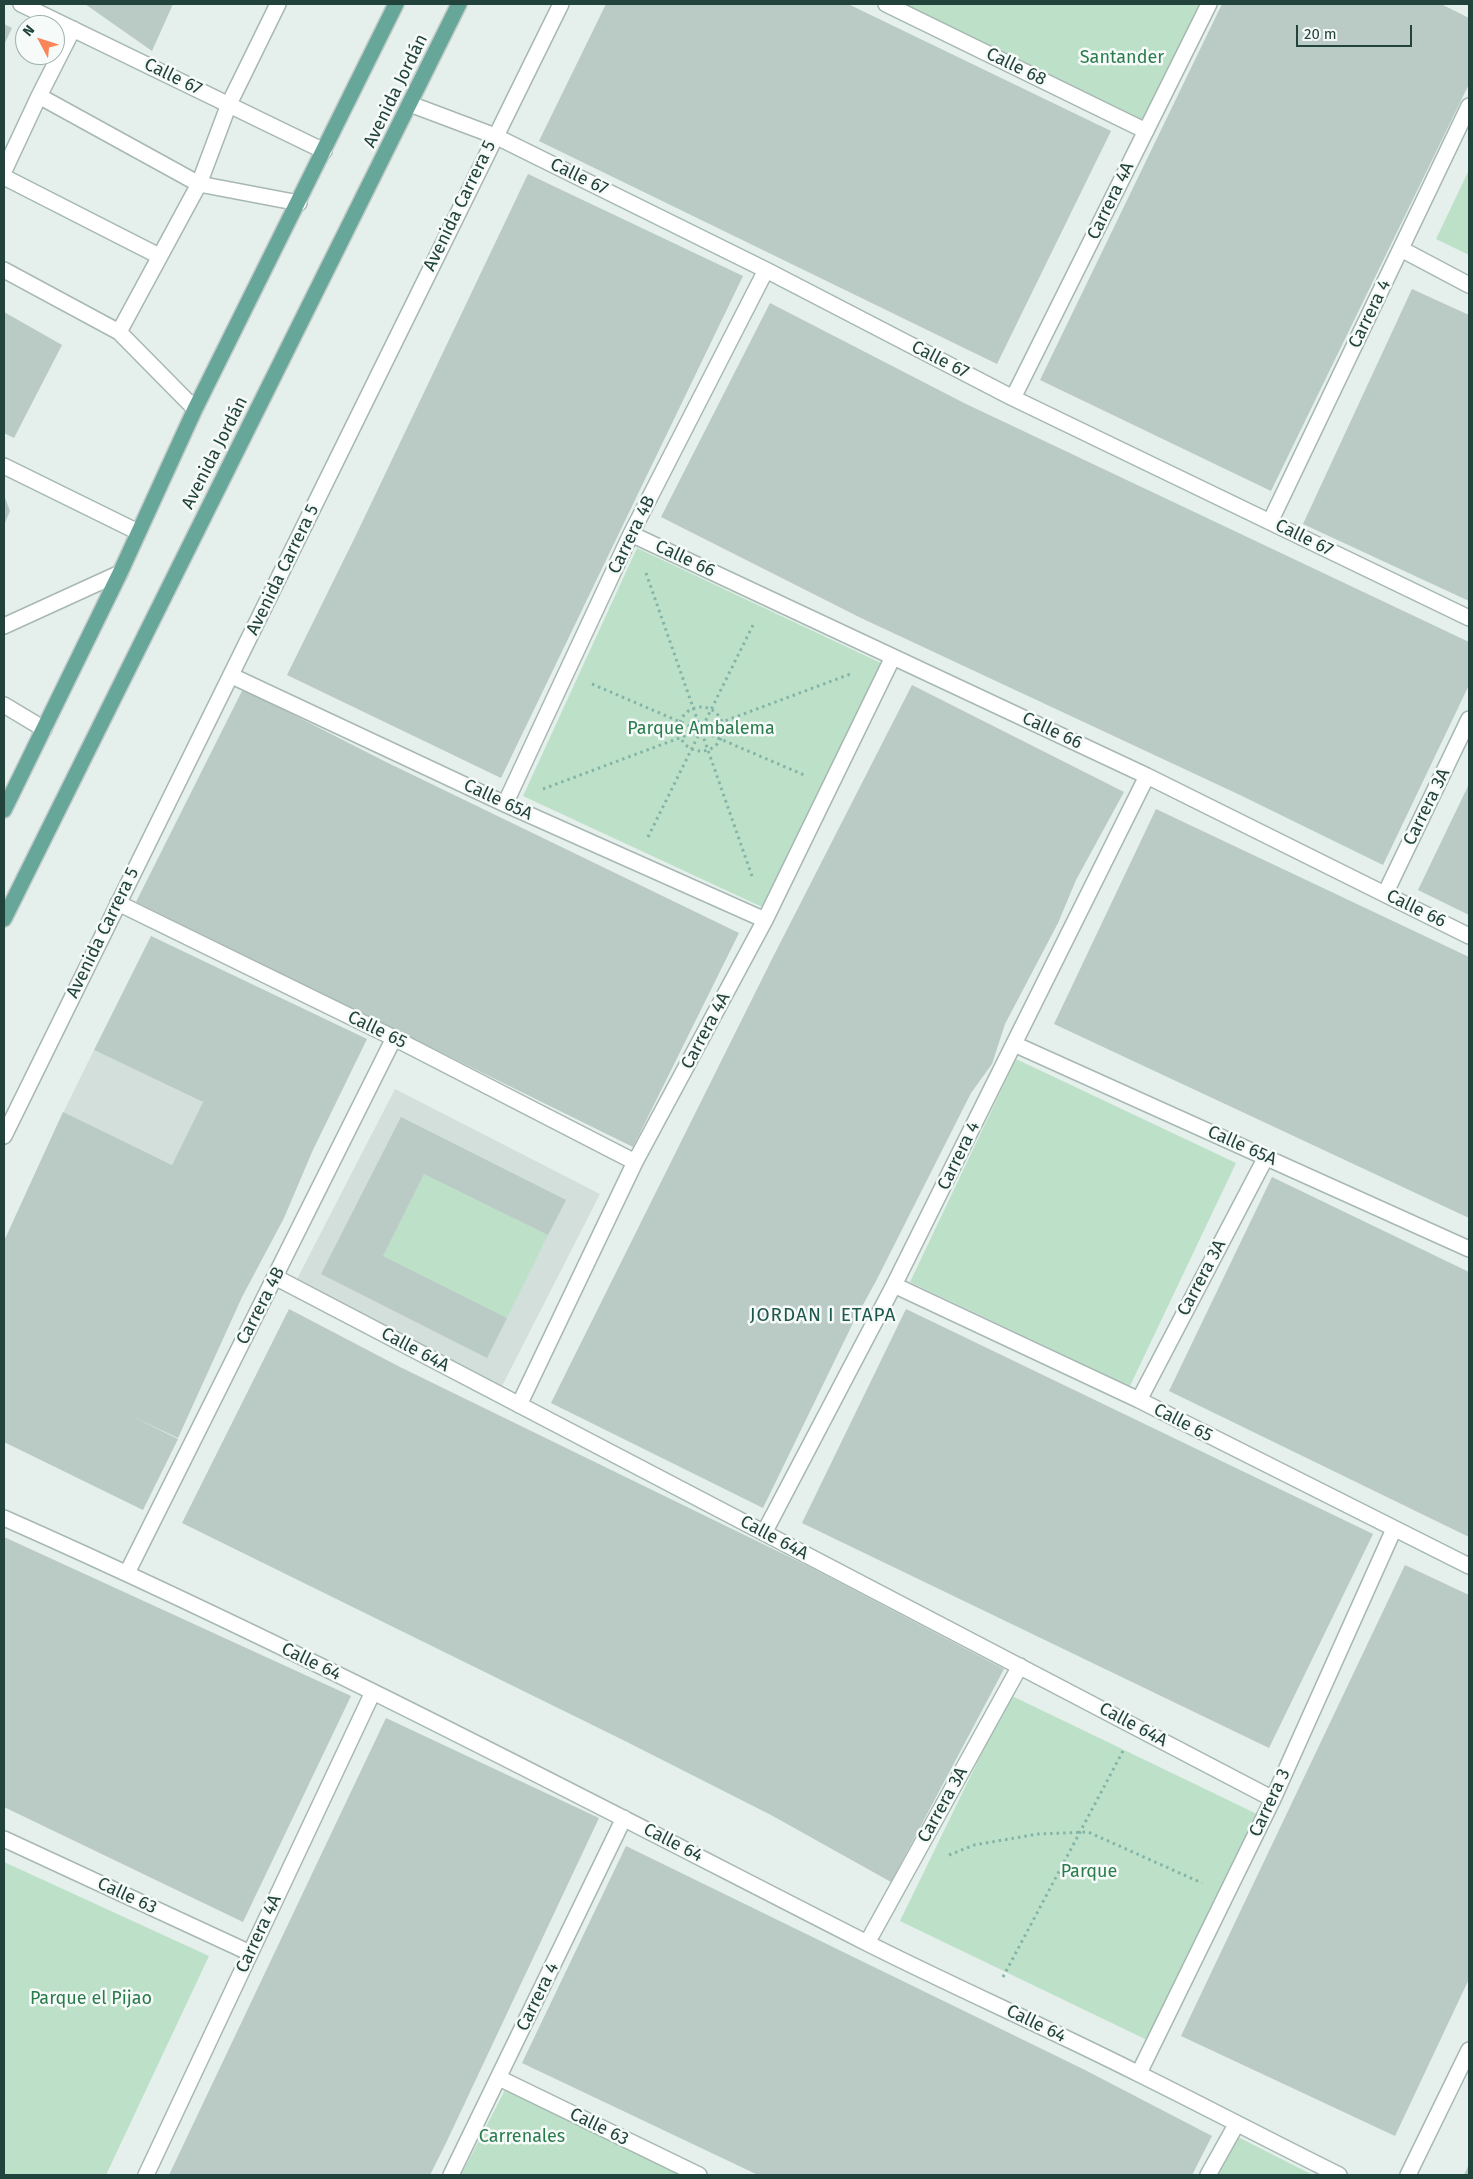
<!DOCTYPE html>
<meta charset="utf-8">
<style>
body{margin:0}
#map{position:relative;width:1473px;height:2179px;overflow:hidden;background:#e5efeb;font-family:"Fira Sans",sans-serif}
canvas{display:block}
.frame{position:absolute;inset:0;border:5px solid #22433b;pointer-events:none}
.north{position:absolute;left:15px;top:15px;width:50px;height:50px;box-sizing:border-box;background:#f6fbf9;border:1px solid #a1b1ad;border-radius:50%;rotate:310deg;font-size:14px;font-weight:700;line-height:20px;text-align:center;color:#22433b}
.north::after{content:'';display:block;margin:auto;width:18px;height:22px;background:#fa8558;clip-path:polygon(50% 0,100% 100%,50% 72%,0 100%)}
.scale{position:absolute;left:1296px;top:25px;width:116px;height:22px;box-sizing:border-box;border:2px solid #22433b;border-top:0;padding-left:6px;font-size:15px;line-height:18px;white-space:nowrap;color:#22433b;-webkit-text-stroke:4px #f6fbf9;paint-order:stroke}
</style>
<div id="map">
<canvas width="1473" height="2179"></canvas>
<div class="frame"></div>
<div class="north">N</div>
<div class="scale">20 m</div>
</div>
<script>
const ctx = document.querySelector('canvas').getContext('2d');
ctx.lineJoin = 'round';
function fill(path, color) { ctx.fillStyle = color; ctx.fill(path, 'evenodd'); }
function stroke(path, color, width, dash) { ctx.strokeStyle = color; ctx.lineWidth = width; ctx.lineCap = dash ? 'butt' : 'round'; ctx.setLineDash(dash || []); ctx.stroke(path); }
function label(font, color, halo, rows, align = 'center') {
  ctx.font = font + ' "Fira Sans",sans-serif'; ctx.lineWidth = 5; ctx.setLineDash([]); ctx.textBaseline = 'middle'; ctx.strokeStyle = halo; ctx.fillStyle = color; for (const [text, x, y, turn = 0] of rows) {
    ctx.save(); ctx.translate(x, y); ctx.rotate((+turn || 0) * Math.PI / 180); ctx.textAlign = isNaN(turn) ? turn : align; if (halo) ctx.strokeText(text, 0, 0); ctx.fillText(text, 0, 0); ctx.restore();
  }
}
fill(new Path2D(`
 M94 1050 203 1102 172 1165 63 1113Z
 M395 1089 600 1194 501 1388 295 1283Z`), '#d3dfda');
fill(new Path2D(`
 M902 4H1210L1147 131Z
 M1469 170V255L1436 239Z
 M637 548 881 663 762 907 523 796Z
 M1016 1059 1236 1163 1130 1386 910 1282Z
 M424 1174 548 1235 507 1318 383 1256Z
 M1010 1695 1257 1814 1147 2040 900 1921Z
 M4 1862 209 1956 106 2175H4Z
 M506 2088 680 2175H461Z
 M1234 2135 1313 2175H1214Z`), '#bde1c8');
fill(new Path2D(`
 M85 4H173L152 51Z
 M606 4H848L1111 131 997 364 539 141Z
 M1222 4H1441L1469 18V84L1271 491 1040 380Z
 M4 24 12 28 4 45Z
 M528 174 743 276 501 778 287 675 358 531Z
 M1412 289 1469 315V601L1303 524Z
 M770 303 964 403 1469 642V685L1383 865 1240 795 861 618 661 517Z
 M4 312 62 345 14 438 4 433Z
 M4 495 10 511 4 525Z
 M912 685 1124 792 1076 880 1058 923 1005 1024 992 1064 971 1093 876 1281 853 1323 763 1508 551 1403 773 957Z
 M243 689 384 761 739 933 633 1147 136 902Z
 M1469 784V915L1418 890Z
 M1156 809 1469 957V1218L1054 1024Z
 M151 936 367 1039 312 1152 284 1218 242 1297 178 1438 129 1415 178 1439 143 1510 4 1442V1241L63 1112 172 1165 203 1102 94 1050Z
 M401 1117 566 1200 548 1235 424 1174 383 1256 507 1318 487 1358 321 1274Z
 M1272 1177 1469 1272V1537L1169 1391Z
 M289 1309 400 1367 806 1565 1004 1669 891 1882 771 1815 625 1741 182 1523Z
 M906 1309 1373 1534 1269 1748 802 1523Z
 M4 1537 351 1696 243 1922 4 1807Z
 M1405 1565 1469 1595V1979L1395 2136 1181 2036Z
 M386 1718 599 1818 446 2143 430 2175H169Z
 M626 1846 1085 2070 1212 2136 1192 2175H758L522 2063Z
 M1469 2164V2175H1464Z`), '#bacac4');
const service = new Path2D(`
 M39 96 73 29
 M4 171 39 96 199 184 299 203
 M4 177 159 256
 M4 270 119 332 195 409
 M119 332 199 184 229 104 278 4
 M4 466 138 532`);
const minor = new Path2D(`
 M21 4 324 151
 M886 4 1146 131
 M410 104 495 136 766 270 1013 398 1469 618
 M1401 249 1469 285
 M1013 398 1209 4
 M1270 522 1469 106
 M631 534 1147 776 1469 936
 M4 626 120 573
 M232 676 505 804 765 920
 M4 705 44 729
 M505 804 631 534 766 270
 M1385 894 1469 719
 M118 903 394 1038 635 1162
 M1014 1044 1469 1249
 M4 1136 561 4
 M275 1277 1273 1799
 M894 1285 1139 1400 1469 1566
 M1139 1400 1266 1157
 M519 1405 635 1162 765 920 893 657
 M4 1518C296 1647 579 1796 863 1941 954 1987 1048 2028 1139 2074 1206 2107 1272 2142 1339 2175
 M764 1533 894 1285 1147 776
 M127 1573 394 1038
 M4 1839 250 1953
 M867 1943 1020 1666
 M1139 2073 1273 1799 1394 1529
 M499 2078 699 2175
 M146 2175 373 1692
 M451 2175 624 1818
 M1208 2175 1236 2125`);
const tertiary = new Path2D(`
 M1408 2175 1469 2050`);
const primary = new Path2D(`
 M4 810 120 573 195 409 396 4
 M4 919 459 4`);
stroke(service, '#a7b8b3', 18);
stroke(minor, '#a7b8b3', 18);
stroke(tertiary, '#a7b8b3', 18);
stroke(primary, '#c1cac8', 18);
stroke(new Path2D(`
 M646 573 753 879
 M592 684 804 775
 M679 729a22 22 0 1 1 44 0a22 22 0 1 1-44 0Z
 M543 789 853 673
 M648 837 754 623
 M949 1855 974 1845 1038 1834 1088 1832 1202 1883
 M1003 1977 1123 1751`), '#83b4a7', 3, [2.5, 4]);
stroke(service, '#fff', 15);
stroke(minor, '#fff', 15);
stroke(tertiary, '#fff', 15);
stroke(primary, '#67a799', 15);
label('18px', '#2a7c4c', '#f6fbf9', [
 ["Santander",1122,58],
 ["Parque Ambalema",701,729],
 ["Parque",1089,1872],
 ["Parque el Pijao",91,1999],
 ["Carrenales",522,2137]
]);
label('18px', '#22433b', '#f6fbf9', [
 ["Calle 68",1016,67,26],
 ["Calle 67",173,77,26],
 ["Avenida Jordán",396,91,-64],
 ["Calle 67",579,177,26],
 ["Carrera 4A",1111,201,-64],
 ["Avenida Carrera 5",460,206,-64],
 ["Carrera 4",1370,314,-64],
 ["Calle 67",940,360,27],
 ["Avenida Jordán",215,453,-63],
 ["Carrera 4B",632,535,-64],
 ["Calle 67",1304,538,26],
 ["Calle 66",685,559,25],
 ["Avenida Carrera 5",283,570,-64],
 ["Calle 66",1052,731,25],
 ["Calle 65A",498,800,25],
 ["Carrera 3A",1427,807,-64],
 ["Calle 66",1416,909,26],
 ["Avenida Carrera 5",103,933,-64],
 ["Calle 65",377,1030,26],
 ["Carrera 4A",706,1031,-62],
 ["Calle 65A",1242,1146,24],
 ["Carrera 4",959,1156,-64],
 ["Carrera 3A",1202,1278,-62],
 ["Carrera 4B",261,1306,-63],
 ["Calle 64A",415,1350,28],
 ["Calle 65",1183,1423,27],
 ["Calle 64A",774,1538,28],
 ["Calle 64",311,1662,26],
 ["Calle 64A",1133,1725,28],
 ["Carrera 3",1270,1803,-65],
 ["Carrera 3A",943,1805,-61],
 ["Calle 64",673,1843,27],
 ["Calle 63",127,1896,25],
 ["Carrera 4A",259,1934,-65],
 ["Carrera 4",538,1997,-64],
 ["Calle 64",1036,2024,26],
 ["Calle 63",599,2127,26]
]);
ctx.letterSpacing = '1px';
label('19px', '#1d564a', '#f6fbf9', [
 ["JORDAN I ETAPA",823,1316]
]);
ctx.letterSpacing = '0px';
</script>
